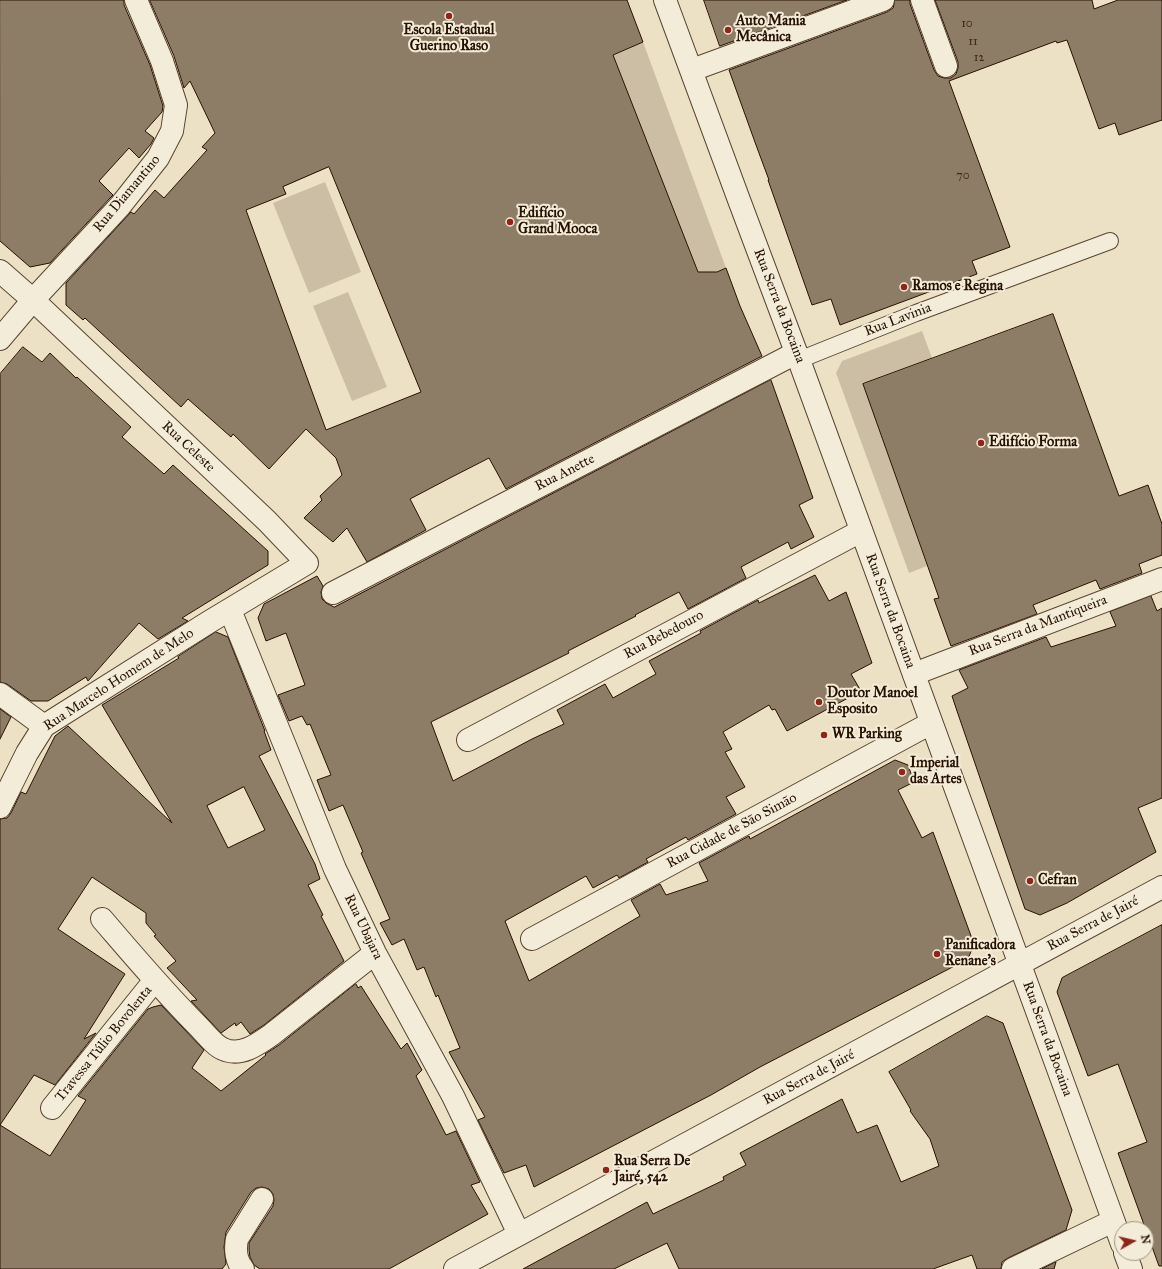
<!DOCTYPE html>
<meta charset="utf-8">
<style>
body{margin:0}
#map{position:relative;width:1162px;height:1269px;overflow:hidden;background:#ede1c5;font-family:"IM FELL Great Primer",serif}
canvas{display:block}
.north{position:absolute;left:1114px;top:1221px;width:40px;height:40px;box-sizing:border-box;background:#f3ecd9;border:1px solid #a19482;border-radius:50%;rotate:82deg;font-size:11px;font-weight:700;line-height:16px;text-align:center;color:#271100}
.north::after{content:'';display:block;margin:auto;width:14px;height:18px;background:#8f2418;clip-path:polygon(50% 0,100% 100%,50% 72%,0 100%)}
</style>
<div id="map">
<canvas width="1162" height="1269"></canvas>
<div class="north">N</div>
</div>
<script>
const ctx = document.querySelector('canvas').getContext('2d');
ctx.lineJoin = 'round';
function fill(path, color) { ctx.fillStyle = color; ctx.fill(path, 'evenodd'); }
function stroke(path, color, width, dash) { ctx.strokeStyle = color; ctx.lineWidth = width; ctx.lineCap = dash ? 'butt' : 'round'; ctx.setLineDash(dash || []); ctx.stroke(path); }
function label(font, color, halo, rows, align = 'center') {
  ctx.font = font + ' "IM FELL Great Primer",serif'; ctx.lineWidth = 4; ctx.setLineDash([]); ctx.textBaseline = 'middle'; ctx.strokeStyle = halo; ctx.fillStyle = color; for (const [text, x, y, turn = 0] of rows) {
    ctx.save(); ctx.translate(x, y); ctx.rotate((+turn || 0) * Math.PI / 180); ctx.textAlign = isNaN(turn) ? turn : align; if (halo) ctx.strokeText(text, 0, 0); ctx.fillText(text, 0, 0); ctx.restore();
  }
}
fill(new Path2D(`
 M643 42 726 268 700 278 613 55Z
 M325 182 361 272 309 293 273 203Z
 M348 292 387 387 352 401 313 306Z
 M922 331 932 358 863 384 927 566 909 573 836 373 842 361Z`), '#cbbea4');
const building = new Path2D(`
 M0 0H124V5L150 65 163 106 162 112 145 131 154 138 151 144 139 158 129 148 99 181 113 195 110 198 50 263 30 267 0 241Z
 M150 0H627L643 42 613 55 698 272H717L726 268 740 306 762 356 506 489 489 458 448 479 410 499 426 530 367 562 347 528 333 542 304 518 322 500 320 496 342 475 336 458 306 429 269 469 233 434 231 437 188 399 181 407 85 318 83 320 66 305V283L131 212 134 214 155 190 164 198 207 150 202 147 215 133 190 81 184 88 174 56ZM329 167 421 392 326 430 246 210 286 194 283 187Z
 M704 0H847L720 46Z
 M895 0H910V4L934 70 938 76 944 78H951L956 74 958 68V62L935 0H1092L1094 9 1118 0H1162V120L1119 135 1115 123 1099 129 1067 40 1057 43 1056 41 949 81 1010 247 972 261 977 274 840 325 831 299 812 305 768 180H769L756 145 729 70 887 12 893 8Z
 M1053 314 1119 496 1148 485 1162 524V555L1139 564 1142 573 1100 589 1096 580 1033 605 1037 614 951 646 934 599 939 598 863 384Z
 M23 347 42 362 50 353 76 378 77 377 131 427 122 437 164 474 173 465 268 551V565L182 618 188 621 158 639 139 623 88 681 86 677 48 701H31L7 684 0 682V374Z
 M771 380 813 498 799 505 814 537 791 549 788 542 741 567 746 578 688 609 679 592 635 615 636 616 568 651 569 653 431 722 453 781 532 739 564 724 557 710 605 684 613 698 656 674 649 661 701 633 700 631 758 600 759 603 815 575 829 601 846 592 872 663 851 674 861 691 787 731 775 709 772 710 769 705 723 732 732 749 725 752 745 787 726 797 736 814 688 840 686 837 646 859 648 862 619 878 617 875 593 888 586 876 505 921 529 981 640 916 631 900 660 884 666 895 708 881 699 863 749 836 750 839 895 760 908 765 914 782 898 790 922 838 933 832 974 944 968 959 760 1067 711 1095 534 1187 526 1165 504 1173 478 1120 485 1117 449 1052 460 1048 438 995 436 997 424 967 417 970 404 939 392 945 380 923 390 919 361 853 363 852 343 805 329 811 317 780 331 775 310 724 307 725 302 716 289 721 278 695 305 685 286 633 266 641 258 618 264 604 317 576 323 586 321 592 322 599 326 603 334 607Z
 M1151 596 1157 611 1162 608V798L1138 808 1156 852 1067 903 1040 915 1025 909 957 711 952 696 968 688 959 670 1046 637 1051 647 1116 626 1110 612Z
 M216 632 228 637 265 731H264L271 750 259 756 315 864 320 879 308 885 323 915 321 916 344 961 264 1025 250 1034 241 1022 236 1026 235 1023 221 1033 191 1001 197 1000 167 968 176 961 154 936 156 935 146 923V913L92 877 58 929 125 974 84 1039 96 1033 55 1085 34 1075 0 1125V819L7 818 11 813 21 792 26 794 55 736 68 726 172 823 102 705 179 658 178 657ZM244 787 265 830 228 848 207 806Z
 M0 709 11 717 0 739Z
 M1162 925V1266H1159L1118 1153 1147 1142 1118 1064 1088 1076 1057 992 1062 978Z
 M356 984 358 988 361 986 401 1049 407 1043 422 1070 416 1076 446 1135 456 1131 480 1182 471 1185 488 1214 389 1269H260L254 1265 250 1257 249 1250V1243L273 1206 274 1200 273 1194 269 1189 262 1187 256 1188 251 1192 226 1232 224 1247 226 1264 222 1269H0V1125L50 1156 86 1100 78 1096 148 1009 153 1007 161 1005 204 1050 192 1068 221 1091 266 1055 265 1054 279 1045Z
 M987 1016 1003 1023 1072 1210 1066 1230 1008 1258 1002 1262 1001 1269H977L972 1255 933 1269H679L667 1243 614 1269H523L647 1202 653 1214 724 1180 723 1177 746 1165 740 1153 842 1099 857 1133 877 1125 901 1182 939 1166 930 1139 910 1111 911 1110 889 1072Z
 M1056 1262 1054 1269H1042Z`);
fill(building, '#8e7d66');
stroke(building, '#271100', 1);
const service = new Path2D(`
 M799 360 916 313 1110 241`);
const minor = new Path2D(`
 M922 0 946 66
 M692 70 883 0
 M0 271 33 300 267 521 307 563 209 622 44 726 27 753 0 807
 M0 339 33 300 120 206 158 158 172 131 176 105 162 61 136 0
 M333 593 796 353
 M230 610 335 869 375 953 453 1096 519 1234
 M914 674 1162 579
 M0 694 44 726
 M468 740 861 531
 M102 919C133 955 164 992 198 1026 205 1033 215 1046 223 1049 240 1057 257 1045 271 1035L375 953
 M532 939 931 723
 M52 1108 155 980
 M243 1269C236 1261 235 1249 237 1239L262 1199
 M1013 1269 1113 1221`);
const tertiary = new Path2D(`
 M665 0 739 200 799 360 1122 1244
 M1125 1253 1131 1269
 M455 1269 1162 887`);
stroke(service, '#584531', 18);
stroke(minor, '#584531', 24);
stroke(tertiary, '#584531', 24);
stroke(service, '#f3ecd9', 16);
stroke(minor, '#f3ecd9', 22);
stroke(tertiary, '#f3ecd9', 22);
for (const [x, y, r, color] of [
 [449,16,4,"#8f2418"],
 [728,30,4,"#8f2418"],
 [510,222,4,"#8f2418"],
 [904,287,4,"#8f2418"],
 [981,443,4,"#8f2418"],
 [819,702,4,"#8f2418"],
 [824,735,4,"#8f2418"],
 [902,772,4,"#8f2418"],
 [1030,881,4,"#8f2418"],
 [937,954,4,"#8f2418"],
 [606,1170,4,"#8f2418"]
]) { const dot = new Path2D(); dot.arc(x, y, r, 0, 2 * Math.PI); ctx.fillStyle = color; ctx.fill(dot); stroke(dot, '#f3ecd9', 1.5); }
label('12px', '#412c1a', null, [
 ["10",967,24],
 ["11",973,42],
 ["12",979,58],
 ["70",963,176]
]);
label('bold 14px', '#271100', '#f3ecd9', [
 ["Auto Mania",736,22],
 ["Mecânica",736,38],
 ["Escola Estadual",449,31,"center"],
 ["Guerino Raso",449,47,"center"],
 ["Edifício",518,214],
 ["Grand Mooca",518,230],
 ["Ramos e Regina",912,287],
 ["Edifício Forma",989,443],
 ["Doutor Manoel",827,694],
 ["Esposito",827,710],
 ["WR Parking",832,735],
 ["Imperial",910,764],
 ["das Artes",910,780],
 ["Cefran",1038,881],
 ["Panificadora",945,946],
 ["Renane's",945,962],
 ["Rua Serra De",614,1162],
 ["Jairé, 542",614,1178]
], 'left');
label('14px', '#271100', '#f3ecd9', [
 ["Rua Diamantino",127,194,-50],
 ["Rua Serra da Bocaina",779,306,69],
 ["Rua Lavinia",898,320,-21],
 ["Rua Celeste",188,447,43],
 ["Rua Anette",565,473,-27],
 ["Rua Serra da Bocaina",890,611,70],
 ["Rua Serra da Mantiqueira",1038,626,-21],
 ["Rua Bebedouro",664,635,-28],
 ["Rua Marcelo Homem de Melo",119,680,-33],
 ["Rua Cidade de São Simão",732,831,-28],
 ["Rua Serra de Jairé",1093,924,-28],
 ["Rua Ubajara",363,927,64],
 ["Rua Serra da Bocaina",1047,1039,70],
 ["Travessa Túlio Bovolenta",104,1044,-51],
 ["Rua Serra de Jairé",809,1078,-28]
]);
</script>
